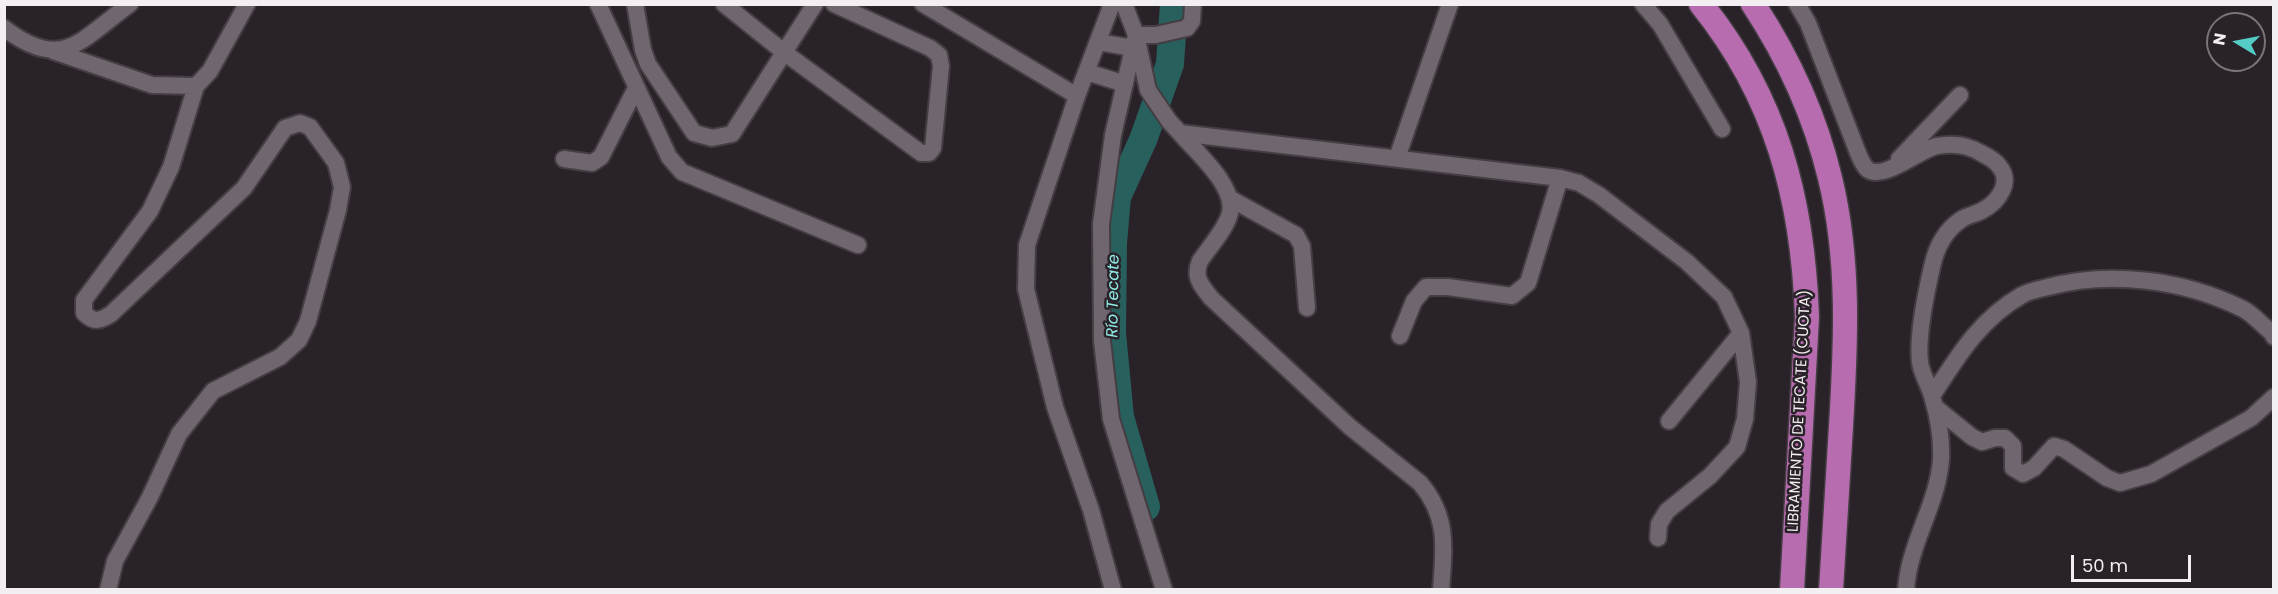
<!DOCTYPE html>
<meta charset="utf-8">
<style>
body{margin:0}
#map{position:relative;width:2278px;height:594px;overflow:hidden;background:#2a2229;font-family:Poppins,sans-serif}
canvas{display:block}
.frame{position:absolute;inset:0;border:6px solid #f3eef2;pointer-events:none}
.north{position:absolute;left:2206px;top:12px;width:60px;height:60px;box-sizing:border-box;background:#2a2229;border:2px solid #7a7479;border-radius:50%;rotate:280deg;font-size:16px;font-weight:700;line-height:24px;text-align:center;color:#f3eef2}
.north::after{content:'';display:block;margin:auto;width:21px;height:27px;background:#54cdc7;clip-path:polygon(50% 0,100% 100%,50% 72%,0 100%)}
.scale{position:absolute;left:2071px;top:555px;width:120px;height:27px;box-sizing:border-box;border:3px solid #f3eef2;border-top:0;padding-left:8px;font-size:18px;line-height:21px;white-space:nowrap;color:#f3eef2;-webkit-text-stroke:4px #2a2229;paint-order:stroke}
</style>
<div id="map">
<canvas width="2278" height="594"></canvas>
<div class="frame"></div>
<div class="north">N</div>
<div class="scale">50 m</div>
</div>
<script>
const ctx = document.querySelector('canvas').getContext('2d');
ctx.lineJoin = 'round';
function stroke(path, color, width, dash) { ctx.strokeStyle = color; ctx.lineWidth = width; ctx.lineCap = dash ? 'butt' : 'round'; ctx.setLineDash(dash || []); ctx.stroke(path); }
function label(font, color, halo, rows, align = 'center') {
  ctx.font = font + ' Poppins,sans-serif'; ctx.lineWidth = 5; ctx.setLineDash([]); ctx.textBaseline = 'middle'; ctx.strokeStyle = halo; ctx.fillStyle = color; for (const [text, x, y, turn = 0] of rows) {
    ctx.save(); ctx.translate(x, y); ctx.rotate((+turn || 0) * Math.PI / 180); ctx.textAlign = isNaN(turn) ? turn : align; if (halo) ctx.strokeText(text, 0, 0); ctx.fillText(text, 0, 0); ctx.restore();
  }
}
stroke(new Path2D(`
 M1146 507 1120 417 1112 333 1113 243 1117 197 1143 140 1170 64 1174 4`), '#27605d', 28);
const minor = new Path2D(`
 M598 4 669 157 682 172 858 245
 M635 4 643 50 648 64 694 133 712 138 732 134 815 4
 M724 4 785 53 921 153H929L933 148 941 66 939 55 930 48 834 4
 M923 4 1077 96
 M1112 4 1077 96 1027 245 1026 289 1055 407 1091 510 1113 590
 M1124 4 1136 35 1113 135 1101 224 1102 341 1111 419 1164 590
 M1193 4 1192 21 1187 28 1156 35H1136L1148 90 1169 121 1180 133 1560 178 1579 183 1599 195 1687 262 1724 297 1741 333 1748 382 1745 419 1737 447 1710 476 1667 511 1659 524 1658 538
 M1643 4 1660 24 1722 129
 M1797 4 1808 23 1858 153C1860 158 1863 165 1867 169 1883 182 1920 149 1937 146 1953 143 1968 145 1981 153 1987 156 1995 160 1999 166 2013 182 1998 202 1983 210 1977 214 1968 215 1962 219 1945 230 1936 248 1932 267 1926 293 1917 337 1920 362 1921 373 1929 385 1932 396 1938 416 1942 437 1941 459 1938 504 1909 543 1906 590
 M4 28C63 73 80 40 130 4
 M1098 42 1133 48
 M53 51 152 85 196 86 210 71 247 4
 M1087 72 1125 84
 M1180 133C1196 152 1236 186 1230 213 1226 229 1210 246 1200 261 1193 277 1201 285 1211 298L1350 427 1420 483C1449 517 1444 548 1441 590
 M1397 158 1450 4
 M564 159 592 163 601 157 636 88
 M1899 159 1960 95
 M1231 199 1296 235 1302 246 1307 308
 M1400 336 1414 301 1426 287H1448L1512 296 1528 283 1560 178
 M1932 396C1958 356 1979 320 2022 295 2029 291 2039 289 2048 287 2110 270 2185 280 2243 309 2253 314 2262 325 2271 332L2274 337
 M1935 407 1972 437 1982 442 1995 438H2005L2013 446V468L2023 474 2034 468 2054 446 2064 449 2107 478 2120 483 2151 474 2251 418 2274 397
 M1669 421 1741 333
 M108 590 115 561 150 497 179 434 213 391 280 357 299 340 308 321 338 210 342 187 336 163 310 127 300 123 285 128 244 188 111 314C100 321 94 323 84 313V300L150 211 171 167 196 86`);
const highway = new Path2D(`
 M1701 4C1776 97 1803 199 1807 317L1792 590
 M1753 4C1788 57 1815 116 1830 178 1850 259 1846 343 1841 426 1838 481 1834 535 1831 590`);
stroke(minor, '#443d42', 20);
stroke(highway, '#443d42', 27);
stroke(minor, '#70666f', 16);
stroke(highway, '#b66caf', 24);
label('15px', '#f3eef2', '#2a2229', [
 ["LIBRAMIENTO DE TECATE (CUOTA)",1800,411,-87]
]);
label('italic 16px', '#8fede7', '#2a2229', [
 ["Río Tecate",1114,296,-89]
]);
</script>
